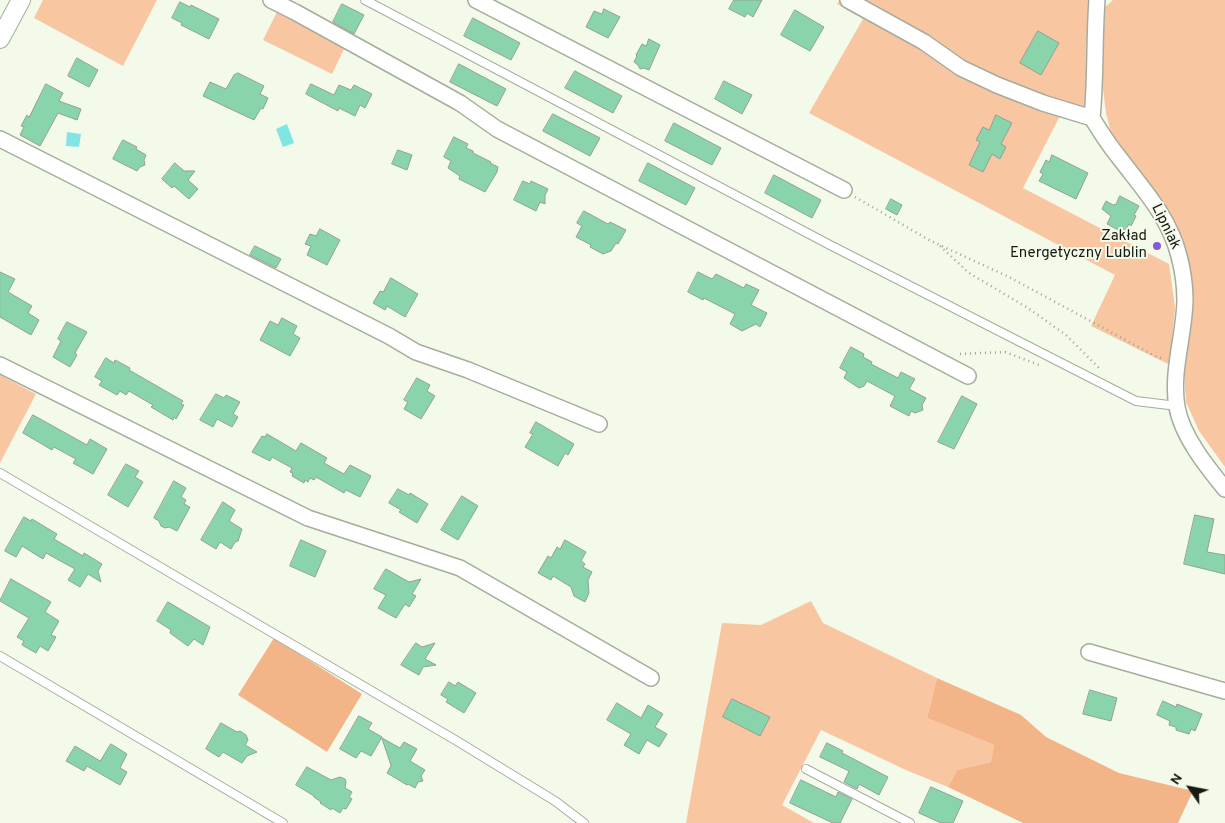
<!DOCTYPE html>
<meta charset="utf-8">
<style>
body{margin:0}
#map{position:relative;width:1225px;height:823px;overflow:hidden;background:#f4faea;font-family:Overpass,sans-serif}
canvas{display:block}
.north{position:absolute;left:1165px;top:763px;width:50px;height:50px;-webkit-text-stroke:4px #f4faea;paint-order:stroke;rotate:303deg;font-size:14px;font-weight:700;line-height:20px;text-align:center;color:#171a14}
.north::after{content:'';display:block;margin:auto;width:18px;height:22px;background:#171a14;clip-path:polygon(50% 0,100% 100%,50% 72%,0 100%)}
</style>
<div id="map">
<canvas width="1225" height="823"></canvas>
<div class="north">N</div>
</div>
<script>
const ctx = document.querySelector('canvas').getContext('2d');
ctx.lineJoin = 'round';
function fill(path, color) { ctx.fillStyle = color; ctx.fill(path, 'evenodd'); }
function stroke(path, color, width, dash) { ctx.strokeStyle = color; ctx.lineWidth = width; ctx.lineCap = dash ? 'butt' : 'round'; ctx.setLineDash(dash || []); ctx.stroke(path); }
function label(font, color, halo, rows, align = 'center') {
  ctx.font = font + ' Overpass,sans-serif'; ctx.lineWidth = 4; ctx.setLineDash([]); ctx.textBaseline = 'middle'; ctx.strokeStyle = halo; ctx.fillStyle = color; for (const [text, x, y, turn = 0] of rows) {
    ctx.save(); ctx.translate(x, y); ctx.rotate((+turn || 0) * Math.PI / 180); ctx.textAlign = isNaN(turn) ? turn : align; if (halo) ctx.strokeText(text, 0, 0); ctx.fillText(text, 0, 0); ctx.restore();
  }
}
fill(new Path2D(`
 M43 0H157L123 66 34 18Z
 M840 0H1094L1092 118 1063 110 1023 188 1169 264 1175 307 1170 365 1091 326 1115 275 809 113 863 19 837 4Z
 M1113 0H1225V467L1199 431 1186 402 1174 223 1162 199 1111 133 1106 113 1101 74 1103 9Z
 M278 10 346 45 332 74 263 40Z
 M0 375 36 394 0 463Z
 M811 601 823 623 937 678 927 718 994 745 991 762 957 770 948 787 908 771 821 730 782 805 814 823H686L722 623 761 625Z`), '#f9c6a2');
fill(new Path2D(`
 M274 638 362 694 327 752 238 695Z
 M937 678 1021 715 1046 737 1119 773 1193 791 1178 823H1023L948 787 957 770 991 762 994 745 927 718Z`), '#f3b487');
fill(new Path2D(`
 M287 124 294 143 283 147 276 129Z
 M67 132 81 134 79 147 66 146Z`), '#81e5e3');
const building = new Path2D(`
 M734 0H762L753 17 747 13 745 17 729 9Z
 M180 2 190 7 191 5 219 19 209 39 181 25 182 23 172 18Z
 M342 4 364 15 354 34 333 22Z
 M604 9 620 17 608 38 586 27 594 11 602 14Z
 M795 10 824 27 810 51 781 35Z
 M473 18 520 43 511 60 464 36Z
 M1038 31 1059 43 1041 75 1020 63Z
 M649 39 660 45 649 70 644 68 640 69 638 65 634 62 637 56 636 55 642 44 646 46Z
 M77 58 98 70 89 87 68 76Z
 M459 64 506 89 497 106 450 82Z
 M575 71 622 96 613 113 565 88Z
 M238 73 264 86 260 94 268 98 263 109 261 108 254 120 203 96 210 82 226 89 234 75Z
 M724 81 752 95 742 114 715 99Z
 M46 84 63 93 59 101 81 109 77 120 58 113 40 146 20 135 24 127 21 126 27 115 29 117Z
 M311 84 334 95 339 85 351 90 354 85 372 94 365 108 360 105 355 116 339 108 338 111 306 94Z
 M553 114 600 138 590 156 543 131Z
 M996 115 1012 123 1001 144 1006 147 1000 159 992 154 983 172 969 165 980 142 976 140 983 127 989 130Z
 M674 123 721 148 712 165 665 141Z
 M454 137 468 144 466 148 473 151V153L491 162 490 163 498 167 497 172 485 192 459 179 460 176 448 168 451 161 444 157Z
 M123 140 137 147 136 149 146 155 144 160 145 165 140 167 137 171 113 159Z
 M398 150 412 155 407 170 392 164Z
 M1052 155 1088 173 1076 199 1039 181 1043 174 1040 172 1046 160 1049 162Z
 M175 163 184 171H195L188 180 198 189 189 199 174 186 172 188 162 179Z
 M648 163 695 188 686 205 639 181Z
 M774 175 821 200 812 218 765 193Z
 M523 181 530 184 531 181 548 189 545 195V204L540 202 536 211 514 200Z
 M1120 196 1139 206 1134 215 1136 216 1131 226 1129 224 1124 233 1107 224 1111 216 1102 209 1106 201 1113 205 1116 204Z
 M891 199 902 205 897 215 886 209Z
 M584 211 608 224 610 222 626 230 618 244 616 243 611 251 603 254 590 247 591 245 576 237 582 226 577 223Z
 M320 229 340 240 327 265 307 255 311 246 305 244 310 234 316 236Z
 M255 246 281 259 276 268 250 255Z
 M0 272 15 279 8 292 32 306 28 313 39 320 31 335 0 317Z
 M698 272 712 279 716 274 744 288 746 284 759 290 751 305 767 313 760 327 756 324 742 331 730 324 735 314 704 298 703 300 688 292Z
 M391 278 418 294 405 317 387 306 385 310 373 303 380 291 383 292Z
 M282 318 297 326 293 334 300 338 290 356 260 340 270 321 278 325Z
 M67 322 87 332 75 353 77 355 70 367 53 357 61 341 58 339Z
 M851 347 864 354 863 357 872 362 871 364 898 378 901 372 915 379 909 389 926 398 922 405 923 410 915 413 911 411 909 416 890 406 895 396 867 381 864 386 859 388 844 378 847 372 840 368Z
 M106 358 114 363 115 360 130 368 129 370 183 401 181 404 184 405 176 419 174 417 173 420 151 407 153 405 129 391 126 395 120 391 117 395 99 385 102 381 95 377Z
 M417 378 430 385 427 391 435 396 421 419 404 409 408 402 404 400Z
 M216 394 224 398 226 395 240 402 233 414 238 417 232 427 217 419 213 427 200 420Z
 M962 396 977 404 954 449 938 442Z
 M33 415 87 445 90 439 107 449 93 474 73 463 76 459 54 447 52 450 23 433Z
 M536 422 574 444 568 455 565 453 558 466 525 447 533 434 530 433Z
 M267 434 296 451 301 443 327 458 324 463 344 474 350 465 371 476 360 497 346 490 344 493 316 477 314 480 310 478 308 482 305 480 304 483 292 476 293 473 290 472 292 468 272 457 270 461 252 452 262 436 265 437Z
 M126 464 139 471 135 477 143 482 128 507 108 495Z
 M174 481 186 488 181 497 186 500 184 504 190 507 177 531 169 527 165 528 161 526 159 521 154 518Z
 M398 489 409 495 410 493 428 504 417 523 399 512 401 510 389 503Z
 M462 496 478 506 458 540 441 530Z
 M223 502 235 510 229 521 242 529 238 541 235 542 231 549 220 542 216 549 201 540Z
 M1195 515 1214 519 1207 552 1225 555V574L1184 564Z
 M24 517 31 521 32 519 57 534 54 539 83 556 84 553 102 564 98 571 101 582 88 574 80 587 68 580 75 569 46 553 43 559 22 546 16 557 5 551Z
 M301 540 326 551 315 577 290 566Z
 M565 540 586 552 581 561 585 564 583 567 592 572 588 580 589 593 585 602 574 596 571 587 553 576 551 580 538 573 548 556 551 558 557 547 560 549Z
 M386 569 409 582 421 579 412 594 416 596 409 607 405 604 396 618 378 608 386 595 374 589Z
 M11 579 51 602 45 612 59 621 51 635 56 637 48 651 40 646 36 653 22 645 24 641 17 637 29 618 0 601Z
 M168 602 210 627 203 645 194 639 188 646 170 633 171 630 157 621Z
 M416 643 422 647 435 643 425 659 436 665 423 667 419 675 401 665Z
 M449 682 455 686 458 682 476 693 464 713 446 702 448 699 441 695Z
 M1090 690 1117 698 1111 721 1083 714Z
 M732 699 770 717 760 736 723 717Z
 M1163 701 1176 707 1177 704 1202 714 1195 731 1191 729 1189 734 1176 730V727L1169 725 1170 721 1157 715Z
 M617 703 641 718 648 705 663 714 655 727 667 734 659 747 647 740 639 754 624 745 631 734 607 720Z
 M359 716 372 723 368 729 382 737 371 756 361 751 356 758 340 749Z
 M221 723 237 732 240 731 246 735 248 740 245 745 257 752 247 756 242 763 223 752 219 757 206 749Z
 M382 738 400 748 404 742 417 749 410 761 425 770 421 776 423 781 418 782 415 788 408 784 407 785 387 773 391 766Z
 M827 743 843 751 842 753 888 777 879 795 859 784 857 789 844 782 849 771 820 757Z
 M111 744 127 754 120 768 127 772 120 785 87 766 84 771 66 761 75 746 100 761Z
 M307 767 331 780 340 777 345 779 346 782 345 788 352 792 349 797 352 799 346 809 343 808 340 813 332 808 331 810 320 803 321 802 314 797V796L296 785Z
 M801 780 836 797 838 792 852 799 840 823H833L790 803Z
 M931 787 963 801 953 823H941L919 813Z`);
fill(building, '#89d4ab');
stroke(building, '#90a197', 1);
const service = new Path2D(`
 M365 0 830 245 1136 401 1177 406
 M0 473 457 741 555 801 584 823
 M0 656 283 823
 M806 769 910 823`);
const minor = new Path2D(`
 M271 0 295 12 460 103 497 129 968 376
 M476 0 844 190
 M848 0 924 42 961 68 997 85 1043 103 1092 118
 M1097 0C1094 40 1096 79 1092 118 1100 131 1108 144 1118 156 1142 188 1169 216 1179 256 1183 271 1185 286 1185 301 1184 337 1171 372 1177 407 1182 436 1207 467 1225 489
 M0 139 389 336 416 352 468 370 599 424
 M0 365 308 518 460 568 651 678
 M1089 652 1225 691`);
const tertiary = new Path2D(`
 M0 39 21 0`);
stroke(service, '#a6ac9d', 10);
stroke(minor, '#a6ac9d', 18);
stroke(tertiary, '#a6ac9d', 20);
stroke(new Path2D(`
 M855 197 931 241 1009 277 1155 356 1164 359
 M940 246 969 273 1028 308 1066 335 1101 370
 M960 354 1005 352 1039 365`), '#9ea397', 2.5, [1, 4]);
stroke(service, '#fff', 8);
stroke(minor, '#fff', 15);
stroke(tertiary, '#fff', 18);
for (const [x, y, r, color] of [
 [1157,246,5,"#875bd4"]
]) { const dot = new Path2D(); dot.arc(x, y, r, 0, 2 * Math.PI); ctx.fillStyle = color; ctx.fill(dot); stroke(dot, '#f4faea', 2); }
label('15px', '#171a14', '#f4faea', [
 ["Lipniak",1165,227,64]
]);
label('15px', '#171a14', '#f4faea', [
 ["Zakład",1147,237],
 ["Energetyczny Lublin",1147,254]
], 'right');
</script>
